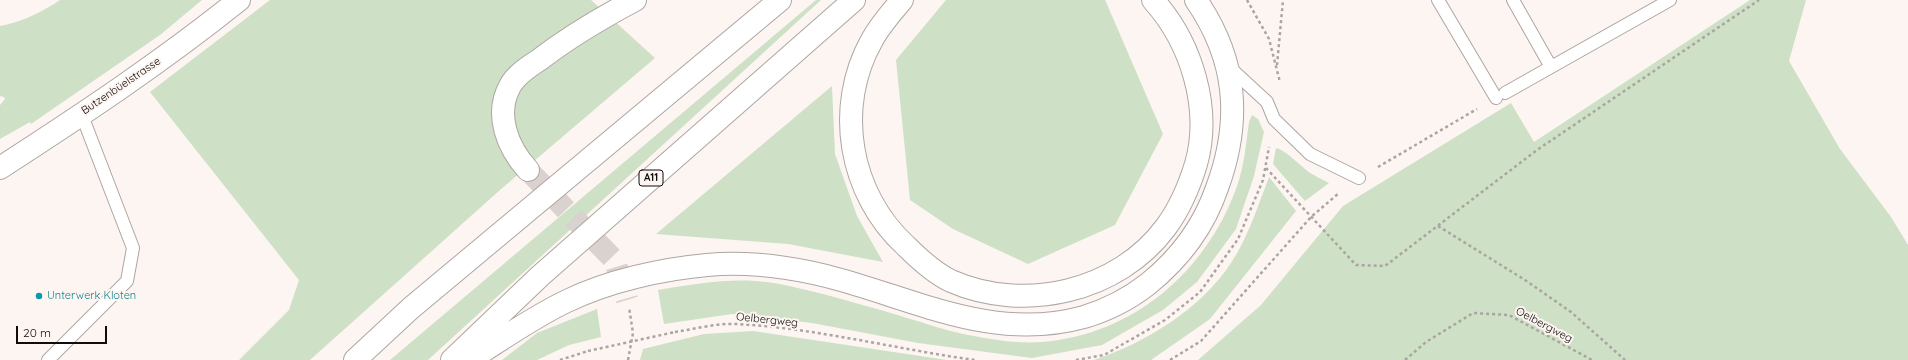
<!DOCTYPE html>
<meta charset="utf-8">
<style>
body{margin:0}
#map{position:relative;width:1908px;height:360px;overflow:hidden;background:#fdf5f1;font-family:Quicksand,sans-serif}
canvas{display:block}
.scale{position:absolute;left:16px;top:326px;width:91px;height:18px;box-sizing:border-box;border:2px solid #0f0c0b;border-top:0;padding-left:5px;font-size:12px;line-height:14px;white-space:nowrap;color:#0f0c0b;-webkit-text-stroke:3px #fdf5f1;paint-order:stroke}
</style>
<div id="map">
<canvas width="1908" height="360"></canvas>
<div class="scale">20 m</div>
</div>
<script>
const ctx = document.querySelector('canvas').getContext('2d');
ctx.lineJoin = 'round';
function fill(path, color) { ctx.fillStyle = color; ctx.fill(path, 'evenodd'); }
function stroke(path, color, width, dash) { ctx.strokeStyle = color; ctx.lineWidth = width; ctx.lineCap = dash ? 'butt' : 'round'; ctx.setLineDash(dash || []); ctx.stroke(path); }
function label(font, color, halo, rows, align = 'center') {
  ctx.font = font + ' Quicksand,sans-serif'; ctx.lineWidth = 4; ctx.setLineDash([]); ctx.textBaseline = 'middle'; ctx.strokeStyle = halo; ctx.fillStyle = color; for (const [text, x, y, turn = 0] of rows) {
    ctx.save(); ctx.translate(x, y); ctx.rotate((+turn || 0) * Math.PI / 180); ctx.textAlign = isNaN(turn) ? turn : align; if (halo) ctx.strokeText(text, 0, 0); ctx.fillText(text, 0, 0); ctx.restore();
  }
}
fill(new Path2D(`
 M60 0H202L160 35 31 124 30 122 0 139V105L5 99 4 97 0 96V26C22 22 42 12 60 0Z
 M270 0H591L655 58 500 190 310 360H239L289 310 299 280 150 92Z
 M816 0H821L428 360H390Z
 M946 0H1105L1106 2 1163 134 1115 225 1028 264 953 229 910 200 896 60Z
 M1750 0H1806L1789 61 1840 149 1891 217 1908 245V360H1198L1261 305 1343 206 1511 103 1534 142Z
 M832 86 835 154 857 216 883 262 788 244 656 234Z
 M1252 115 1258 119 1264 132 1254 176 1236 229 1197 282 1163 310 1102 345 1032 358 918 343 812 323 732 314 664 324 658 290C690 285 723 279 755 281 778 282 801 289 823 294 851 302 879 309 907 318 925 323 944 330 963 334 988 339 1016 344 1042 342 1132 335 1205 273 1236 189 1244 168 1246 144 1249 122Z
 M1276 148C1285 149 1302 168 1312 174 1317 177 1323 180 1329 183L1305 201 1273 164Z
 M1269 177 1296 211 1210 319 1151 360H1094C1145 343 1201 309 1231 263 1248 237 1258 206 1269 177Z
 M597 309 601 337 569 345 537 360H502L537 333Z
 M753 331 947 360H640L643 349 704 334Z`), '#cee0c5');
stroke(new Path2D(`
 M528 170 615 261 627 300`), '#d9d2ce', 22, [22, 11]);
const lane = new Path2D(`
 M1438 0 1496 98
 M1513 0 1551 67
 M1228 66 1267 102 1274 119 1310 154 1359 178
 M1505 93 1670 0
 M48 360 127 281 133 248 81 113`);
const street = new Path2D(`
 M528 170C508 148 494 115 510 86 516 75 528 67 539 60 569 37 601 18 635 0`);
const secondary = new Path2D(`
 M0 168C82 115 163 61 239 0`);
const highway = new Path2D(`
 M902 0C891 13 880 25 872 40 834 107 849 194 906 246 919 259 934 273 951 281 1024 313 1118 292 1166 227 1180 208 1189 187 1196 164 1212 108 1191 42 1153 0
 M355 360 411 308 780 0
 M452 360 540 276 854 0
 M469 360C501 340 533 317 567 301 608 281 662 269 707 265 752 261 798 268 841 280 923 303 997 341 1084 317 1107 310 1129 299 1148 284 1179 259 1204 226 1217 188 1242 120 1237 60 1196 0`);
stroke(lane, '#ada6a2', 14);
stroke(street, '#ada6a2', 24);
stroke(secondary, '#ada6a2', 24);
stroke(highway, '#ada6a2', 24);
stroke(new Path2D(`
 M1247 0 1269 39 1280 82
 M1277 65 1283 0
 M1378 167 1477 109
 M1266 168 1356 265 1385 266 1537 150 1759 0
 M1438 226 1525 280 1571 312 1625 360
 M675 332C695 329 716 323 736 324 816 328 895 349 975 360
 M560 360 588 351
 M628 360 633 333 629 307
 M1076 360 1104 355 1165 320 1200 292 1238 239 1263 180 1269 147
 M1170 360 1201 341 1311 217 1339 193
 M1405 360 1426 342 1473 313 1509 315 1592 360`), '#aba5a2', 2.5, [3, 3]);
stroke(lane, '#fff', 12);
stroke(street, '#fff', 22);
stroke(secondary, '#fff', 22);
stroke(highway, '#fff', 22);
stroke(new Path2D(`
 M588 351 675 332`), '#aba5a2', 2.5, [3, 3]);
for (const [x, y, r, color] of [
 [39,296,4,"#0f9aa8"]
]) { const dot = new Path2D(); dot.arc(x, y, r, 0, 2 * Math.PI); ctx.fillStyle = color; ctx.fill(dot); stroke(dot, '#fdf5f1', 1.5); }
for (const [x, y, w] of [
 [651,178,24]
]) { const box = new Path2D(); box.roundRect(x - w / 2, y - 8, w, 16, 3); ctx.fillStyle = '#fdf5f1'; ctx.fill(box); stroke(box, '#0f0c0b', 1); }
label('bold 10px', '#0f0c0b', null, [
 ["A11",651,178]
]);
label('11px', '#0f0c0b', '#fdf5f1', [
 ["Butzenbüelstrasse",121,86,-34],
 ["Oelbergweg",767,320,6],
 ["Oelbergweg",1544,325,28]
]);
label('11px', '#0d838f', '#fdf5f1', [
 ["Unterwerk Kloten",47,296]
], 'left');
</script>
